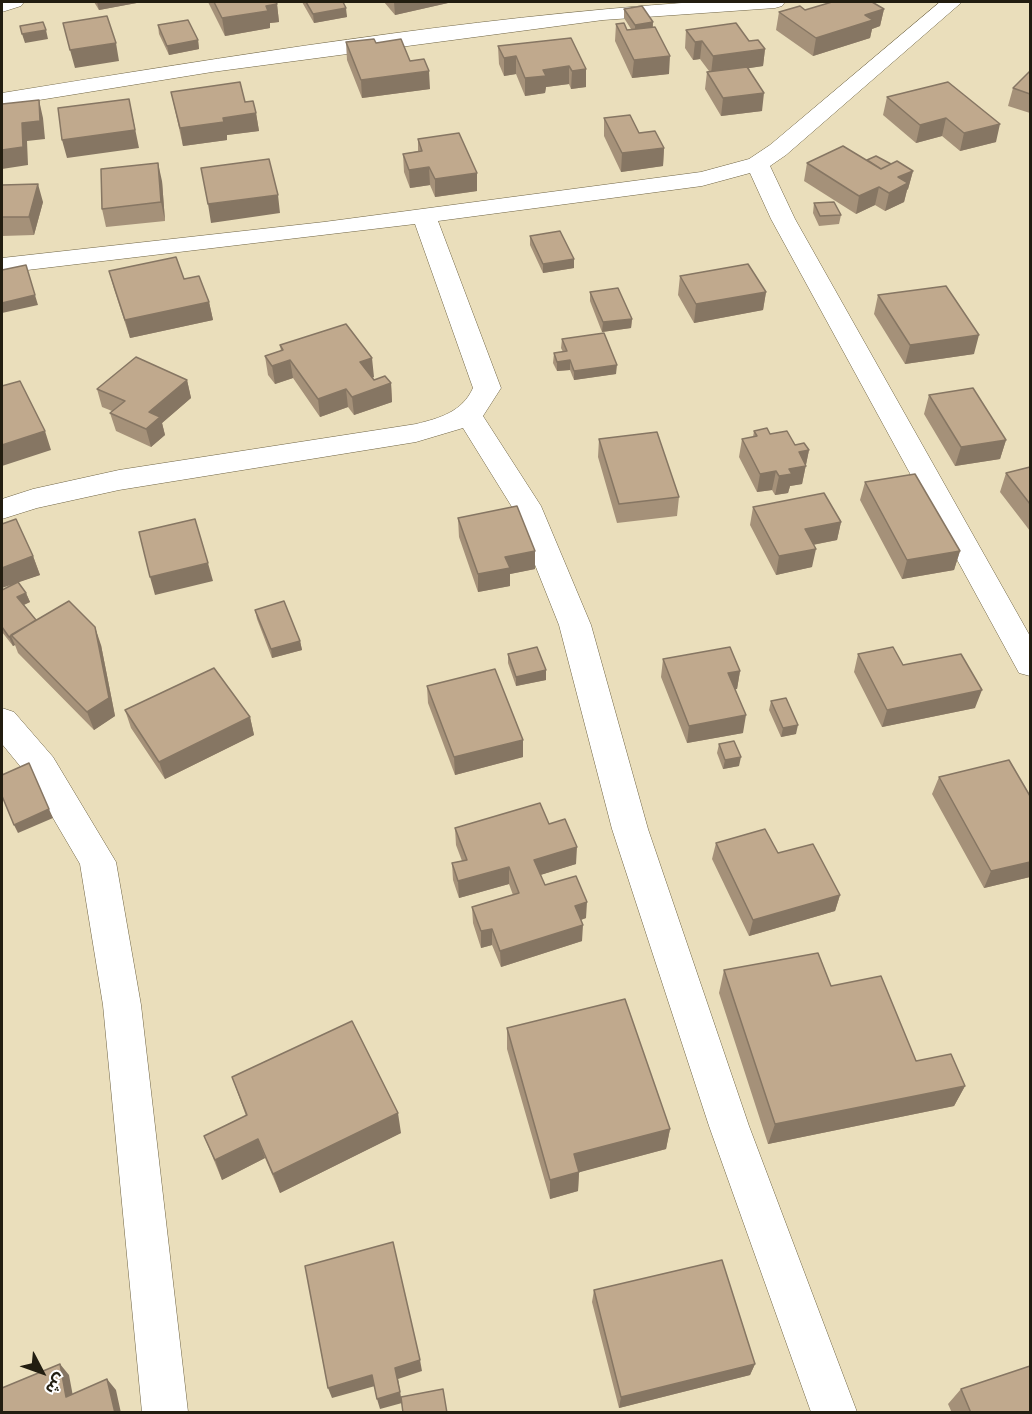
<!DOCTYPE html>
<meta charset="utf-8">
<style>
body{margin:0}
#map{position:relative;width:1032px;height:1414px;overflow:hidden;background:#eadebb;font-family:Figtree,"Noto Sans Arabic",sans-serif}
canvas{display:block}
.frame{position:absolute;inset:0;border:3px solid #221d10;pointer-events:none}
.north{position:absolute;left:12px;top:1342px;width:60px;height:60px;-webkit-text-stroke:4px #fff;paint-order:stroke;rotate:131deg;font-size:16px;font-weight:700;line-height:24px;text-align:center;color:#221d10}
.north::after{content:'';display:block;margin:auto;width:21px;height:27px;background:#221d10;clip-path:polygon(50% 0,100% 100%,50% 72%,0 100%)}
</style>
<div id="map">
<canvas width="1032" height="1414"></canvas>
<div class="frame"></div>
<div class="north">ش</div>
</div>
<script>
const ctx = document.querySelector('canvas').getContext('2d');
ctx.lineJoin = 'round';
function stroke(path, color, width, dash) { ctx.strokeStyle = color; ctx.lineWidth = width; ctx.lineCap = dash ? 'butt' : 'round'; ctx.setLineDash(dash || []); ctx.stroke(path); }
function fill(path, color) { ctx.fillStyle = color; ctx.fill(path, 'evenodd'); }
const minor = new Path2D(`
 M2 2H24L21 6 2 12Z
 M695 2H785L782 6 775 8 603 20 212 72 2 106V93C231 56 463 18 695 2Z
 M940 2H962L786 155 770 166 795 219 1030 636V676L1019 673 771 219 750 173 702 186 438 221 501 388 483 416 541 506 591 625 648 829 749 1126 857 1412H811L709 1126 612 829 559 625 512 507 463 428 416 442 119 490 37 508 2 519V499L33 489 119 470 416 424C440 418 462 412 473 388L415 224 2 273V258L324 222 701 172 749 159 770 145Z
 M2 708 14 712 53 757 116 862 141 1005 188 1412H142L103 1005 80 864 29 777 2 744Z`);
stroke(minor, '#6f6445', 1);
fill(minor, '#fff');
fill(new Path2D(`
 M94 2H142L99 10Z
 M208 2H276L277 4 279 22 270 23V28L225 36Z
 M302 2H343L347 17 314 23Z
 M384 2H448V3L395 15Z
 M624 9 653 22V27L669 74 632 78 615 41 616 24 627 30 631 29 624 18Z
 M884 9 880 26 872 29 870 38 813 56 776 30 779 12 805 10Z
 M158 25 198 40 199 49 169 55 159 34Z
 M686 30 749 41 765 49 763 66 749 68 762 111 721 116 705 89 707 72 709 71 700 59 693 60 685 48Z
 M571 38 586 87 571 89 569 84 546 87 545 93 525 96 516 74 504 76 499 64 498 46Z
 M346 42 376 43 410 61 430 89 362 98 347 60Z
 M1030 71V113L1008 106 1013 88Z
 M948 82 996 142 960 151 942 136 916 143 883 115 887 97Z
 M171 92 245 102 256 113 259 131 227 135V140L183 146Z
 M604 118 639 133 664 148 663 166 621 172 604 136Z
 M418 139 477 191 435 197 430 185 410 188 404 172 403 154 418 151Z
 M867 160 891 164 913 171 908 189 907 190 904 202 885 211 875 205 856 214 804 181 807 163Z
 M162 181 165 221 106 227 102 209Z
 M2 185 43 202 34 235 2 236Z
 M814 203 841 215 839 224 819 226 813 213Z
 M530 236 574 259V268L543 273 530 245Z
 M109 271 184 279 209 302 213 320 130 338 114 289Z
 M680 276 766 292 763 310 694 323 678 295Z
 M590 292 632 319 631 328 602 332 590 301Z
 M878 295 974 354 905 364 874 314Z
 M562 339 616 374 574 380 570 370 557 371 553 363 554 353 563 352 561 348Z
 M280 345 374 377 372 378 374 380 391 383 392 402 354 415 348 407 320 417 293 378 275 384 268 375 265 356 281 351Z
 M187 380 191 398 162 423 165 435 151 447 116 431 110 413 112 411 102 407 97 389Z
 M929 395 1006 440 1000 459 955 466 924 414Z
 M754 431 770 434 809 450 802 484 790 486 788 493 775 495 772 490 757 492 739 457 742 439 753 437Z
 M599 439 679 497 677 516 617 523 598 457Z
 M1030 467V531L1000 492 1006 473Z
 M865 482 960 551 954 570 902 579 860 500Z
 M753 507 841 522 837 540 813 545 812 567 776 575 750 525Z
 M458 518 535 551V569L510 574V586L478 592 459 537Z
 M33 556 40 575 18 582 26 593 30 602 24 605 36 620 101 645 115 716 94 730 18 653 15 645 13 646 2 632V590L10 585Z
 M255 610 300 641 302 650 272 658 257 619Z
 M508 654 546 680 516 686 508 663Z
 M858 654 903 665 975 708 882 727 854 672Z
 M663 659 740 671 737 689H735L743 733 687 743 661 677Z
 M427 686 523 740V757L455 775 428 703Z
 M771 701 796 734 781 737 769 710Z
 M125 710 250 717 254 735 165 779 131 728Z
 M719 744 739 766 723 769 717 753Z
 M939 777 1030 796V877L984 888 932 794Z
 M549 824 576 864 540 875 545 885 586 918 581 920 582 941 501 967 492 945 481 948 473 923 472 907 513 895 509 884 459 898 453 880 452 863 462 861 456 845 455 828Z
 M716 843 778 853 840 895 835 911 749 936 712 859Z
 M724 970 831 986 916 1061 965 1086 954 1106 768 1144 719 993Z
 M507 1028 670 1129 666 1149 579 1172 578 1191 550 1199 507 1049Z
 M232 1077 401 1133 280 1193 265 1158 222 1180 204 1136 246 1116Z
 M594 1290 755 1364 750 1375 619 1408 592 1302Z
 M961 1389 1030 1413H952L948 1404Z`), '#a59179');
fill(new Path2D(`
 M97 2H142L99 10Z
 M394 2H448V3L395 15Z
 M277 4 279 22 270 23V28L225 36 222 18 266 6Z
 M346 8 347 17 314 23 313 14Z
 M884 9 880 26 872 29 870 38 813 56 816 38 865 15Z
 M653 22 652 31 635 34V25Z
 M46 30 48 39 25 43 22 34Z
 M198 40 199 49 169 55 167 46Z
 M702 41 700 59 693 60 695 42Z
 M116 43 119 61 75 68 70 50Z
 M765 49 763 66 711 74 713 56Z
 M516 56V74L504 76V58Z
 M670 56 669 74 632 78 634 60Z
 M569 66V84L546 87 545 93 525 96V78L543 70Z
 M586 69V87L571 89 572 71Z
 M429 71 430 89 362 98 361 80Z
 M764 93 762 111 721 116 723 98Z
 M129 99 139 148 67 158 62 140Z
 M39 100 43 118 45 139 27 141 28 165 2 169V150Z
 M256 113 259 131 227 135V140L183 146 180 128 223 118Z
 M946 118 942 136 916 143 920 125Z
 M1000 124 996 142 960 151 964 133Z
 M664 148 663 166 621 172 622 153Z
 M158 163 162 181 165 221 161 202Z
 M429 167 430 185 410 188 409 170Z
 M913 171 908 189 907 190 904 202 885 211 889 193 898 177Z
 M477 173V191L435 197V179Z
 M38 184 43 202 34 235 29 217Z
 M879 187 875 205 856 214 859 196Z
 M278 195 280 213 211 223 208 204Z
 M574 259V268L543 273V264Z
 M766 292 763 310 694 323 696 304Z
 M35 295 38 305 2 313V303Z
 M209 302 213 320 130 338 125 320Z
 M632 319 631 328 602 332 603 322Z
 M979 335 974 354 905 364 910 345Z
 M372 358 374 377 362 381 360 362Z
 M290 360 293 378 275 384 272 366Z
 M570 360V370L557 371V362Z
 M617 365 616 374 574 380V371Z
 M187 380 191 398 162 423 165 435 151 447 146 429 149 412Z
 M391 383 392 402 354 415 352 397Z
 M346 389 348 407 320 417 318 399Z
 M45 431 51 450 2 466V445Z
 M1006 440 1000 459 955 466 961 447Z
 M809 450 802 484 790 486 788 493 775 495 779 476 789 469 799 452Z
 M776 471 772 490 757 492 760 474Z
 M841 522 837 540 801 547 805 529Z
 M816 549 812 567 776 575 779 556Z
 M535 551V569L510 574V586L478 592V574L505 557Z
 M960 551 954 570 902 579 907 560Z
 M33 556 40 575 2 588V568Z
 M208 563 213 581 155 595 150 577Z
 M26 593 30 602 21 606 17 597Z
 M95 627 101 645 115 716 94 730 87 712Z
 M11 636 15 645 13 646 9 637Z
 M300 641 302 650 272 658 271 649Z
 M546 670V680L516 686V677Z
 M740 671 737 689 725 691 728 673Z
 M982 690 975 708 882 727 887 710Z
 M746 715 743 733 687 743 689 726Z
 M250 717 254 735 165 779 159 762Z
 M798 725 796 734 781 737 783 728Z
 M523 740V757L455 775 454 757Z
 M741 757 739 766 723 769 725 760Z
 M49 809 53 818 18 833 14 825Z
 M577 847 576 864 534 877V860Z
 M1030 862V877L984 888 991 871Z
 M509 867V884L459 898 458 881Z
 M840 895 835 911 749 936 753 920Z
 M587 902 586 918 574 922 575 906Z
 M583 925 582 941 501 967 500 951Z
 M492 929V945L481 948V931Z
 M965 1086 954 1106 768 1144 775 1124Z
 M398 1113 401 1133 280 1193 273 1174Z
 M670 1129 666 1149 573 1174 574 1154Z
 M258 1139 265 1158 222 1180 215 1160Z
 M579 1172 578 1191 550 1199V1180Z
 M420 1360 422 1371 398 1379 402 1403 380 1409 377 1399 395 1368Z
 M60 1364 69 1375 75 1407 66 1397Z
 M755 1364 750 1375 619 1408 621 1397Z
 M372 1375 375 1386 332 1398 328 1388Z
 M107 1379 116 1390 121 1413H115Z`), '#867663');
const building = new Path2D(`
 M214 2H276L277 4 266 6 268 11 222 18Z
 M306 2H343L346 8 313 14Z
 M832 2H872L884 9 865 15 873 20 816 38 779 12 800 6 805 10Z
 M642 6 653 22 635 25 624 9Z
 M107 16 116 43 70 50 63 23Z
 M188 20 198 40 167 46 158 25Z
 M43 22 46 30 22 34 20 26Z
 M624 23 627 30 655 27 670 56 634 60 616 24Z
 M736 23 749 41 758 40 765 49 713 56 702 41 695 42 686 30Z
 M571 38 586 69 572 71 569 66 543 70 546 76 525 78 516 56 504 58 498 46Z
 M374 39 376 43 401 39 410 61 424 59 429 71 361 80 346 42Z
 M747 67 764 93 723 98 707 72Z
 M1030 71V94L1013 88Z
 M240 82 245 102 253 101 256 113 223 118 224 122 180 128 171 92Z
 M948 82 1000 124 964 133 946 118 920 125 887 97Z
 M129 99 135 130 62 140 58 108Z
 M39 100 40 121 22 123 23 147 2 150V104Z
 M630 115 639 133 655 131 664 148 622 153 604 118Z
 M459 133 477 173 435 179 429 167 409 170 403 154 422 151 418 139Z
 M843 146 881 169 897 161 913 171 898 177 908 183 889 193 879 187 859 196 807 163Z
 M876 156 891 164 881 169 867 160Z
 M269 159 278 195 208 204 201 168Z
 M158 163 161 202 102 209 101 169Z
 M38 184 29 217H2V185Z
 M834 202 841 215 820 216 814 203Z
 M560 231 574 259 543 264 530 236Z
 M176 257 184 279 199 276 209 302 125 320 109 271Z
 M748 264 766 292 696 304 680 276Z
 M26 265 35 295 2 303V270Z
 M946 286 979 335 910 345 878 295Z
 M618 288 632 319 603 322 590 292Z
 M346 324 372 358 360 362 374 380 385 376 391 383 352 397 346 389 318 399 290 360 272 366 265 356 283 350 280 345Z
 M604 333 617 365 574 371 570 360 557 362 554 353 567 351 562 339Z
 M136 357 187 380 149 412 160 417 146 429 110 413 125 401 97 389Z
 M20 381 45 431 2 445V386Z
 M973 388 1006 440 961 447 929 395Z
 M767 428 770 434 787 431 795 445 804 443 809 450 799 452 806 466 789 469 792 474 779 476 776 471 760 474 742 439 757 436 754 431Z
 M657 432 679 497 619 504 599 439Z
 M1030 467V504L1006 473Z
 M915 474 960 551 907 560 865 482Z
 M824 493 841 522 805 529 816 549 779 556 753 507Z
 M517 506 535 551 505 557 510 568 478 574 458 518Z
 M16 519 33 556 2 568V524Z
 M195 519 208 563 150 577 139 532Z
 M18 582 26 593 17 597 36 620 9 637 2 627V590Z
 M69 601 95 627 109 698 87 712 11 635Z
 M284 601 300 641 271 649 255 610Z
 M537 647 546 670 516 677 508 654Z
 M730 647 740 671 728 673 746 715 689 726 663 659Z
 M893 647 903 665 961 654 982 690 887 710 858 654Z
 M214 668 250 717 159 762 125 710Z
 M495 669 523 740 454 757 427 686Z
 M786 698 798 725 783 728 771 701Z
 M734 741 741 757 725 760 719 744Z
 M1009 760 1030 796V862L991 871 939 777Z
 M29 763 49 809 14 825 2 796V775Z
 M540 803 549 824 565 819 577 847 534 860 545 885 576 876 587 902 575 906 583 925 500 951 492 929 481 931 472 907 519 893 509 867 458 881 452 863 467 860 455 828Z
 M765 829 778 853 813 844 840 895 753 920 716 843Z
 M818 953 831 986 881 976 916 1061 951 1054 965 1086 775 1124 724 970Z
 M625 999 670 1129 574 1154 579 1172 550 1180 507 1028Z
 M352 1021 398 1113 273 1174 258 1139 215 1160 204 1136 247 1115 232 1077Z
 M393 1242 420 1360 395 1368 400 1392 377 1399 372 1375 328 1388 305 1266Z
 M722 1260 755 1364 621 1397 594 1290Z
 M60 1364 66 1397 107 1379 115 1413H2V1388Z
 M1030 1366V1413H971L961 1389Z
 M443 1389 447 1413H403L401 1397Z`);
fill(building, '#c0a98d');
stroke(building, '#867663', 1.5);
</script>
